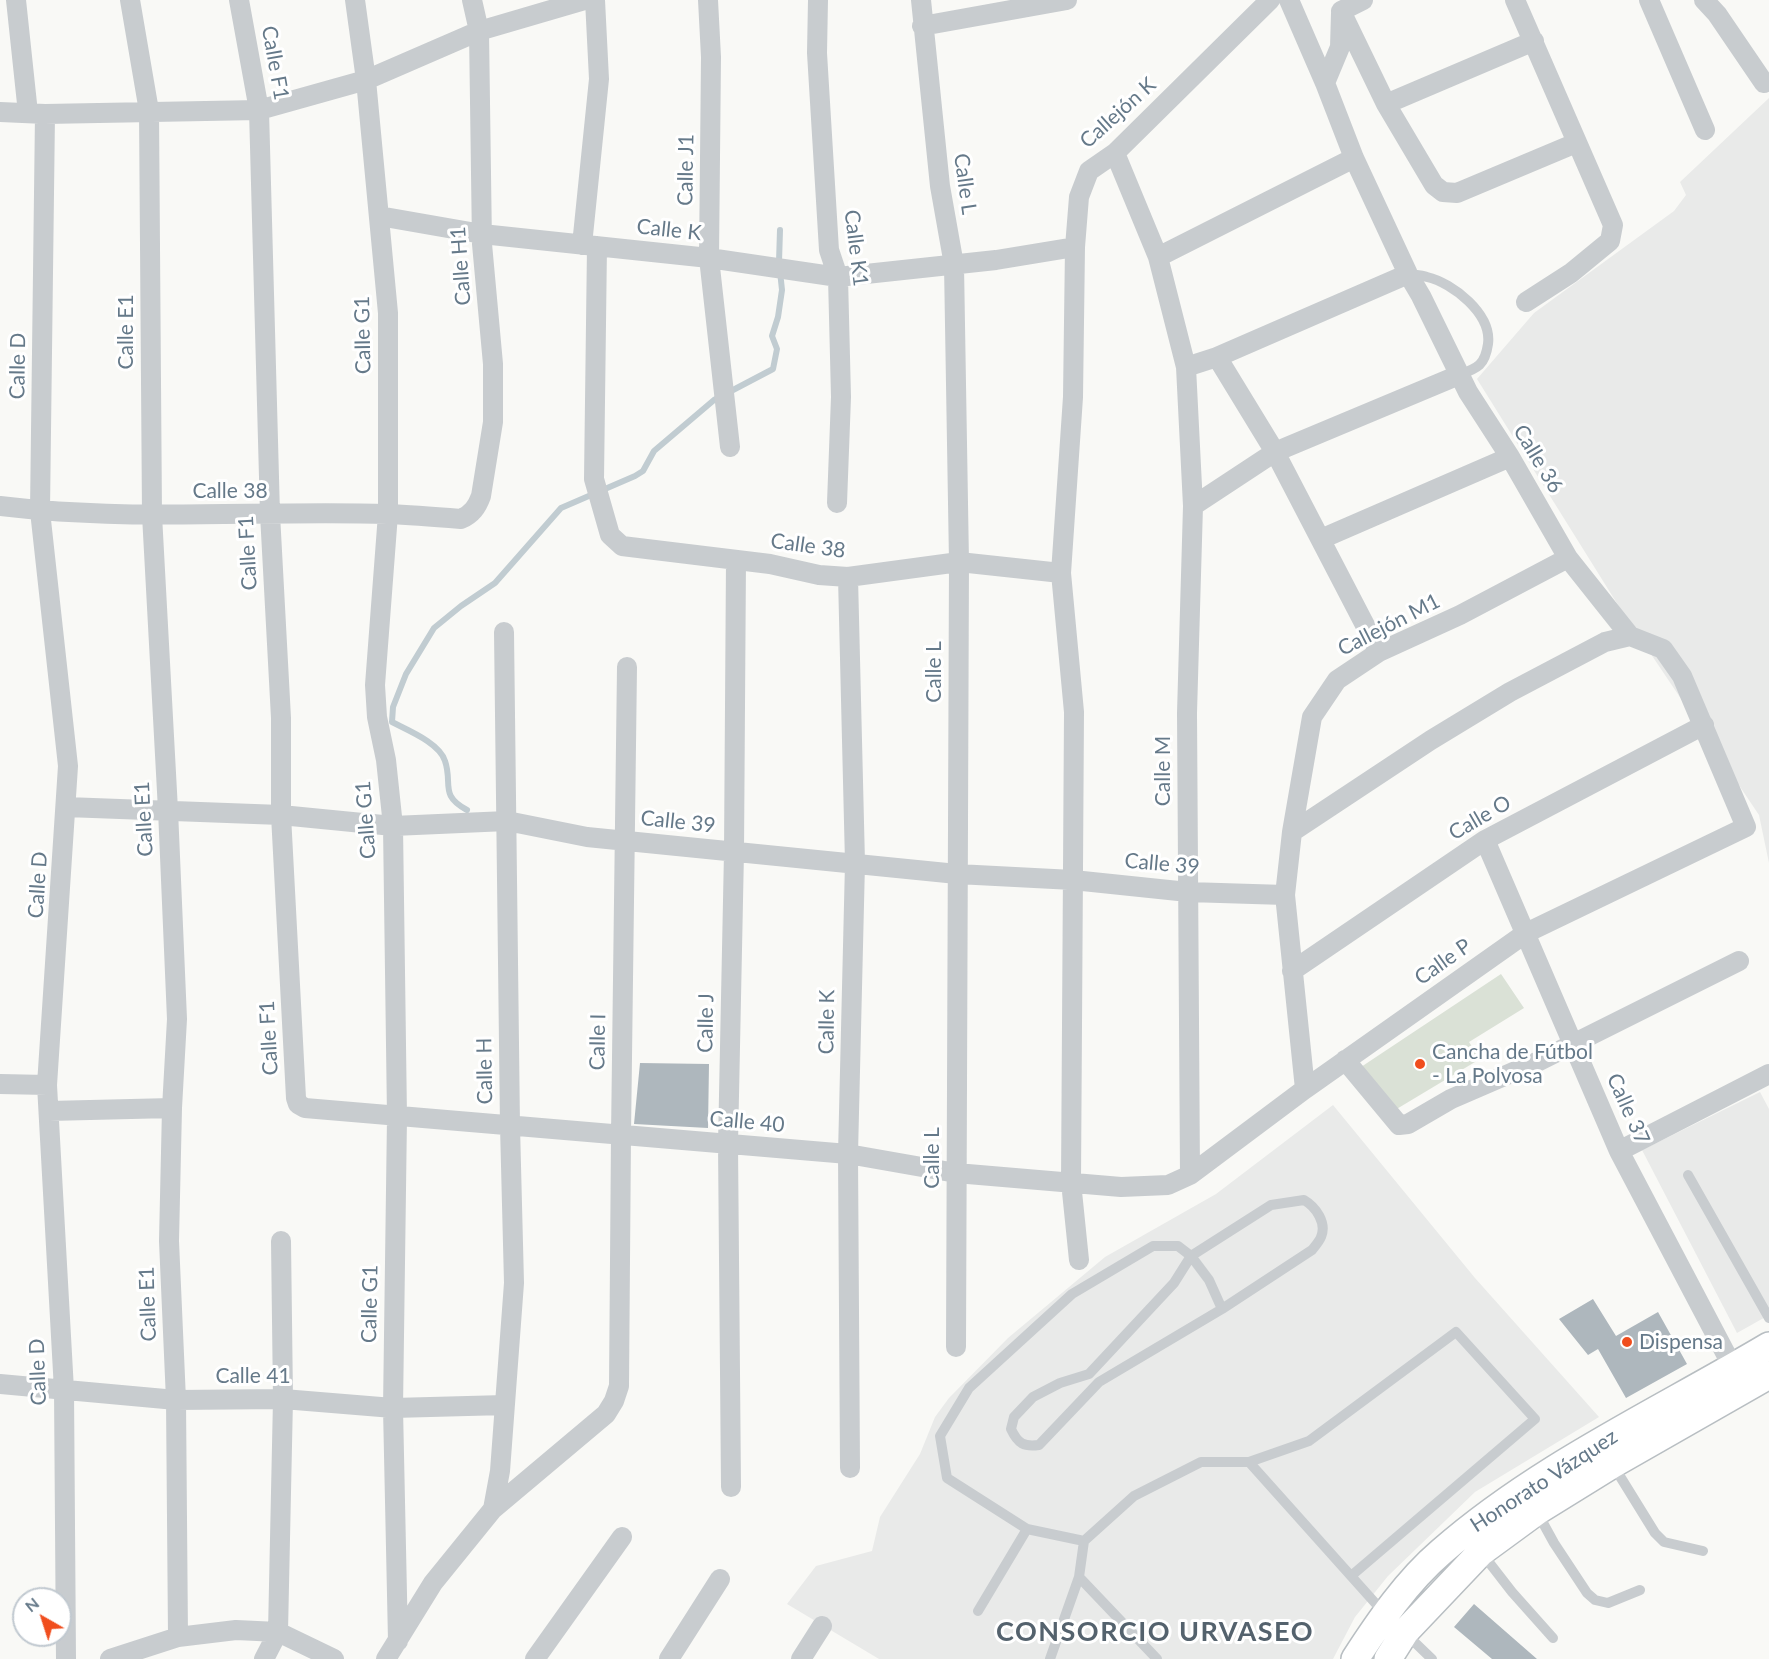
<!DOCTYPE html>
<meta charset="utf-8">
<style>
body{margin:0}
#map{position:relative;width:1769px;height:1659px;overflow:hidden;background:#f9f9f6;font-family:Lato,sans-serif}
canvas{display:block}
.north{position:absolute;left:12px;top:1587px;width:60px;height:60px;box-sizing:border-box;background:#fff;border:2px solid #c1c9d0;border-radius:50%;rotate:321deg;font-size:16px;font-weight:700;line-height:24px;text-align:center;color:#657989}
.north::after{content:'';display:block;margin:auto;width:21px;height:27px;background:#f04e1e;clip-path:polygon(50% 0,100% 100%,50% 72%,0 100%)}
</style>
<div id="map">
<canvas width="1769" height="1659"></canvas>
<div class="north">N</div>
</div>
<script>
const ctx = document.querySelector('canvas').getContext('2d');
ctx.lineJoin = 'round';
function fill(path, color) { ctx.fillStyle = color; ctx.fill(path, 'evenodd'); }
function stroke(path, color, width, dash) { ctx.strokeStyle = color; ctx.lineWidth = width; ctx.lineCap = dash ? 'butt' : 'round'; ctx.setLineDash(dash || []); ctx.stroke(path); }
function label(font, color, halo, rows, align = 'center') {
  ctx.font = font + ' Lato,sans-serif'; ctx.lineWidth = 6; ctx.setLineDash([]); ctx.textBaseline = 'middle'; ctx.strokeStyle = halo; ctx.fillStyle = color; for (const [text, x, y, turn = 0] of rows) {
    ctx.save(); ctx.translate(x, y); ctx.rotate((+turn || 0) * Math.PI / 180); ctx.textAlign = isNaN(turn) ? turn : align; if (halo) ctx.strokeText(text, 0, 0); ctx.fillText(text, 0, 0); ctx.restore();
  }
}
fill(new Path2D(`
 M1769 98V863L1759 815 1618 605 1477 379 1534 313 1674 211 1686 195 1680 182Z
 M1760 1092 1769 1109V1315L1737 1333 1642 1150Z
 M1333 1105 1475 1278 1599 1417 1475 1492 1388 1576 1355 1617 1333 1659H879L787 1604 816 1566 872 1551 880 1517 920 1454 935 1417 949 1398 1008 1338 1105 1257 1216 1194Z`), '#e9eae9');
fill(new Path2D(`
 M1501 974 1524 1008 1469 1042 1480 1059 1395 1110 1361 1067Z`), '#dae1d6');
stroke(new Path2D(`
 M467 810C439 795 453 784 445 761 440 743 407 730 392 722L393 707 406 674 434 628 461 606 495 583 561 508 635 476 643 471 654 451 714 400 773 369 777 349 772 336 778 317 782 290 779 262 780 230`), '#c1ccd1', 6);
fill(new Path2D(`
 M640 1063 709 1064 708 1128 634 1124Z
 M1593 1299 1616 1336 1658 1312 1687 1364 1626 1398 1598 1349 1588 1355 1559 1319Z
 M1474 1604 1537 1659H1492L1454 1627Z`), '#aeb7bd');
const secondary = new Path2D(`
 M1355 1659C1379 1622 1407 1581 1441 1552 1538 1467 1658 1412 1769 1346
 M1388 1659 1405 1632 1481 1552 1537 1511 1613 1464 1769 1375`);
stroke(secondary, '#b8bec2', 30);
stroke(new Path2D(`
 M1408 274C1414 275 1421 275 1427 277 1453 283 1492 314 1488 344 1485 365 1478 368 1459 375
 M1688 1175 1769 1318
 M1613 1465 1655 1533 1664 1542 1703 1551
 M1537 1512 1554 1543 1587 1593 1595 1600 1608 1603 1640 1590
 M1084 1541 1027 1529 947 1478 940 1436 969 1388 1072 1294 1153 1246H1178L1191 1256 1174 1283 1089 1374 1060 1383 1033 1397 1014 1417 1011 1429C1018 1444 1024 1447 1039 1445L1099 1382 1222 1309 1312 1250C1315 1246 1319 1242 1321 1237 1327 1223 1316 1207 1304 1200L1271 1205 1191 1256 1209 1280 1222 1309
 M1481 1552 1512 1592 1553 1638
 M1351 1576 1535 1419 1456 1332 1309 1441 1249 1462 1385 1614
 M1079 1577 1157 1659
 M978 1611 1027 1529
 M1405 1633 1432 1659
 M1050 1659 1079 1577 1084 1541 1134 1496 1201 1462H1249`), '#c8cccf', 10);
stroke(new Path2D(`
 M16 0 28 113
 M130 0 149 111 152 515 168 810 177 1019 172 1108 169 1241 176 1400 178 1637
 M239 0 259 110 270 514 281 718V815L296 1098 298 1104 305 1108 848 1154 956 1173 1121 1187 1168 1185 1190 1175 1305 1089 1526 933 1746 827 1682 676 1663 649 1630 636 1568 558 1510 457 1468 392 1421 296 1408 274 1354 158 1325 83 1289 0
 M355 0 366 80 388 313V514L375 685 377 717 386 760 393 826 397 1117 393 1408 398 1641
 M708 0 711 57 709 258 730 447
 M818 0 817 53 829 250 838 277 841 397 837 503
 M921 0 940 186 954 265 959 562 956 1347
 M1363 0 1341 11 1386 104 1434 185 1443 192 1457 193 1576 143
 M1515 0 1613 225 1610 241 1571 273 1526 302
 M1649 0 1705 130
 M1704 0 1717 14 1764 83
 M922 26 1067 0
 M1325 83 1340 47 1341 13
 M1386 104 1534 41
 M0 112 45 114 259 110 366 80 479 31 585 0
 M45 114 40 511 68 766 47 1085 64 1390 66 1659
 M1115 153 1158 257 1186 367 1217 357 1275 452 1379 652
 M379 216 482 234 709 258 838 277 996 260 1075 247 1079 197 1089 171 1115 153 1270 0
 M582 245 599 79 595 0
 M597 246 594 479 610 535 622 546 770 564 819 575 848 577 959 562 1061 573
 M1075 247 1073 397 1061 573 1074 712 1071 1182 1079 1260
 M1158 257 1354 158
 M1217 357 1408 274
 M1186 367 1193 506 1187 713 1190 1175
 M0 506C129 522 259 510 388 514 413 515 437 517 461 519 472 514 477 507 481 496L493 422V364L482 244 479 31 472 0
 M1193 506 1275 452 1459 375
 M1321 539 1510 457
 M848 577 855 863 848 1154 850 1468
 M66 807 281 815 393 826 507 821 587 837 957 874 1073 880 1188 892 1285 895
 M1292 832 1431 740 1510 692 1605 642 1630 636
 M1485 840 1619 1151 1738 1377
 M1292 971 1485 840 1704 725
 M1345 1060 1399 1125 1408 1124 1451 1099 1539 1061 1739 961
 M0 1084 47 1085
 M1305 1089 1285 895 1292 832 1312 717 1337 680 1379 652 1460 615 1568 558
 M49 1111 172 1108
 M1619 1151 1769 1074
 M0 1384 176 1400 283 1399 393 1408 505 1405
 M731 1487 728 1144 734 852 736 560
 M493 1509 500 1471 514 1283 510 1126 504 632
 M110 1659 178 1637 236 1630 278 1632 334 1659
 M264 1659 278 1632 283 1399 281 1241
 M386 1659 433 1583 493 1509 606 1414 614 1401 619 1386 621 1135 627 667
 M535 1659 622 1537
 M669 1659 720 1579
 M801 1659 822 1626`), '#c8cccf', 20);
stroke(secondary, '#fff', 27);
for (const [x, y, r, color] of [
 [1420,1064,6,"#f04e1e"],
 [1627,1342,6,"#f04e1e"]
]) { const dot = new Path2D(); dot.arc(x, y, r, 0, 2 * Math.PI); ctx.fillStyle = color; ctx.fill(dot); stroke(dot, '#fff', 2); }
label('21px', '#657989', '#fff', [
 ["Calle F1",275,63,80],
 ["Callejón K",1118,113,-42],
 ["Calle J1",686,170,-89],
 ["Calle L",965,184,82],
 ["Calle K",669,230,6],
 ["Calle K1",856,248,83],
 ["Calle H1",461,266,-94],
 ["Calle E1",126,332,-90],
 ["Calle G1",363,335,-91],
 ["Calle D",18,366,-89],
 ["Calle 36",1538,459,59],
 ["Calle 38",230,491],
 ["Calle 38",808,546,8],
 ["Calle F1",248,553,-93],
 ["Callejón M1",1389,625,-27],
 ["Calle L",934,672,-90],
 ["Calle M",1163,771,-90],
 ["Calle O",1480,818,-30],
 ["Calle E1",144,819,-93],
 ["Calle G1",366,820,-94],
 ["Calle 39",678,822,6],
 ["Calle 39",1162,864,5],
 ["Calle D",38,885,-86],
 ["Calle P",1443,962,-35],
 ["Calle K",827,1022,-89],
 ["Calle J",706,1023,-89],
 ["Calle F1",269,1038,-93],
 ["Calle I",598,1042,-89],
 ["Calle H",485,1071,-91],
 ["Calle 37",1628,1109,66],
 ["Calle 40",747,1122,5],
 ["Calle L",932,1158,-90],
 ["Calle E1",148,1304,-92],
 ["Calle G1",370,1304,-89],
 ["Calle D",38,1372,-92],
 ["Calle 41",253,1376],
 ["Honorato Vázquez",1544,1481,-33]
]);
label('21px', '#657989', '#fff', [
 ["Cancha de Fútbol",1432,1052],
 ["- La Polvosa",1432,1076],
 ["Dispensa",1639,1342]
], 'left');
ctx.letterSpacing = '1.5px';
label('bold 27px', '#54626d', '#fff', [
 ["CONSORCIO URVASEO",1155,1632]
]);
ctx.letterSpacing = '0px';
</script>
